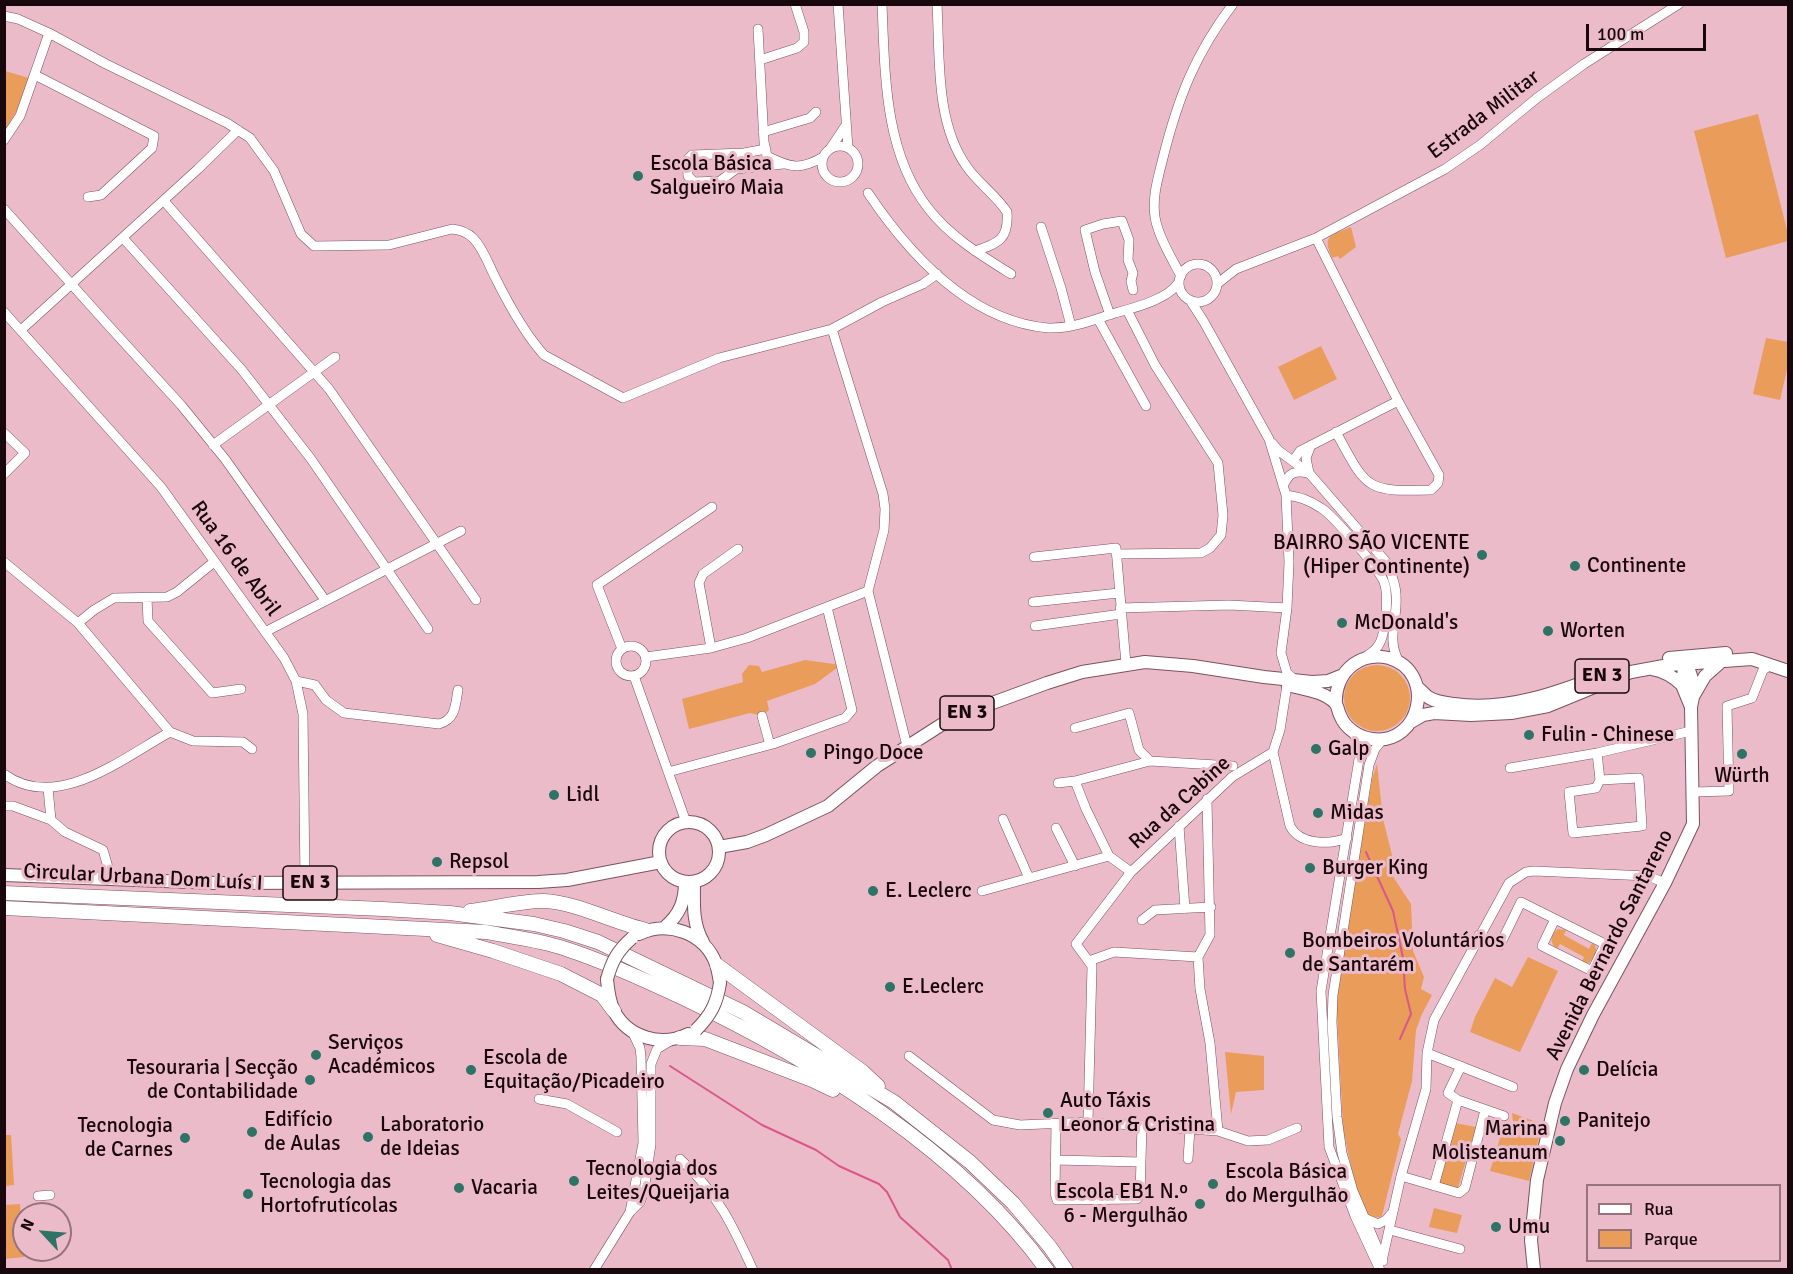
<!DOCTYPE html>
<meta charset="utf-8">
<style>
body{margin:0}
#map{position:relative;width:1793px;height:1274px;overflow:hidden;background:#ecbbc9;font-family:Signika,sans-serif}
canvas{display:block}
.frame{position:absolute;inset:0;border:6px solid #18080d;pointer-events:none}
.legend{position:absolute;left:1586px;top:1184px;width:195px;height:78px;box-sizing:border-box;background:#ecbbc9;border:2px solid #97737e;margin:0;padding:8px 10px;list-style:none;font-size:18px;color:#18080d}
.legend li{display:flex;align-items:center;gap:12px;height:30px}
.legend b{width:30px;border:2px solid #97737e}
.north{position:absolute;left:12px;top:1202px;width:60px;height:60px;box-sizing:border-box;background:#ecbbc9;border:2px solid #97737e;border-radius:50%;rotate:296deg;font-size:16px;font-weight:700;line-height:24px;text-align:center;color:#18080d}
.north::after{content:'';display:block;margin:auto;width:21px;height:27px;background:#2e7366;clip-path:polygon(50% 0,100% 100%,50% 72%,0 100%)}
.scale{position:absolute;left:1586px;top:24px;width:120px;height:27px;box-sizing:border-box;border:3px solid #18080d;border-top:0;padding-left:8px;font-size:18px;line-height:21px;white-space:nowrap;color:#18080d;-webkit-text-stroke:4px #ecbbc9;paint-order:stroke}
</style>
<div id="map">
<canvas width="1793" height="1274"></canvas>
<div class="frame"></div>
<ul class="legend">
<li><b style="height:8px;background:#fff"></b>Rua</li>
<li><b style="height:16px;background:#ea9c5a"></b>Parque</li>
</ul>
<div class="north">N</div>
<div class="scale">100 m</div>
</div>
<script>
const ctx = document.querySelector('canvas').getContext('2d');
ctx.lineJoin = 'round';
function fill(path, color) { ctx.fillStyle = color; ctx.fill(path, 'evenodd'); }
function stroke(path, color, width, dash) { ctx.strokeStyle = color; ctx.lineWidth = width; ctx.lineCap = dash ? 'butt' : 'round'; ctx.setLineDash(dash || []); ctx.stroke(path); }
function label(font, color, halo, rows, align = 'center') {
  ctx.font = font + ' Signika,sans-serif'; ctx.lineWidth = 6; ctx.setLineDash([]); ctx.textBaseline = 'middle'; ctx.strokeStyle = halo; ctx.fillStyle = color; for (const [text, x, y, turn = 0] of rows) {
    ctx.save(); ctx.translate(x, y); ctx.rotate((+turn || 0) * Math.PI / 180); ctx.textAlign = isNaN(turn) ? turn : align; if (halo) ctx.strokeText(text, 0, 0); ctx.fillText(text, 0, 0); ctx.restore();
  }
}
fill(new Path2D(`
 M5 71 29 78 16 112 5 130Z
 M1758 114 1788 234V241L1726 258 1694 131Z
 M1351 227 1356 247 1340 259 1338 256 1332 258C1322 234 1330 236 1351 227Z
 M1766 338 1788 342V365L1780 400 1753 394Z
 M1321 346 1337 379 1294 400 1278 367Z
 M805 660 841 665 815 684 767 701 769 710 762 716 750 713 689 729 682 699 743 682 742 674 749 665 759 666 762 672Z
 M1344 698a33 33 0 1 1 66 0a33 33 0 1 1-66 0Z
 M1377 764 1383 819 1392 855V875L1411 904 1413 951 1424 977 1421 989 1432 995 1422 1014 1416 1030 1412 1081 1398 1134 1401 1139 1382 1216C1372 1220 1368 1217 1360 1209L1343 1128 1336 995 1372 779Z
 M1558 929 1566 930 1564 935 1589 949 1592 943 1595 945 1597 953 1589 963 1582 962 1584 957 1560 944 1557 949C1549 942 1550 935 1558 929Z
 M1528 957 1558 971 1520 1052 1470 1032 1475 1017 1495 978 1512 987Z
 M1225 1052 1264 1056V1090L1236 1092 1231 1114Z
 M1512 1113 1542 1124 1529 1181 1490 1171 1503 1128 1508 1127 1513 1122Z
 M1455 1123 1476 1127 1457 1191 1438 1185Z
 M5 1135H11L14 1185 5 1186Z
 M20 1204 24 1257 5 1259V1205Z
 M1434 1208 1462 1215 1457 1233 1429 1227Z`), '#ea9c5a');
stroke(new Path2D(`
 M1366 852 1393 911 1403 958 1405 989 1411 1014 1400 1039
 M670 1066 762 1125 816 1150 839 1166 879 1184 887 1192 900 1217 948 1260 952 1270`), '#d95789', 2);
const minor = new Path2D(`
 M838 4 848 148
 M882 4C885 73 884 152 928 208 949 236 982 256 1011 274
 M937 4C940 57 935 123 967 167 978 183 996 195 1007 212 1009 239 999 243 975 251
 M4 16 18 19 49 33 106 64 227 123 250 138 274 171 301 234 314 246 389 245 452 229C461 230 467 232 473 238 484 249 489 266 496 279 509 305 525 334 544 355L623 398 719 358 832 329 882 302 923 284 937 274
 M758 29 764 142 767 156C790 168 801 170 823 157
 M760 60 797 48 804 42V32L795 4
 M35 75 154 136 152 148 101 195 88 197
 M763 132 810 118 816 112
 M4 140 20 116 49 33
 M822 164a18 18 0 1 1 36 0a18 18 0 1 1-36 0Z
 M766 149 744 153 692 155 687 160 688 176 694 182 720 181 736 169 783 164
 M830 149 846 125
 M868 193C909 254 969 321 1048 328 1072 329 1093 320 1115 313 1134 308 1169 299 1179 282
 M164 201 329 389 476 600
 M4 209 108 325 181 405 225 459 325 600
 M1041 227 1061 288 1071 326
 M123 238 242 370 311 459 428 629
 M1316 238 1398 401 1439 475 1438 483 1431 490C1365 492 1367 489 1336 432
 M1179 283a19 19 0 1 1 38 0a19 19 0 1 1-38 0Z
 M1181 276C1172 259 1158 236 1155 217 1152 197 1158 178 1163 158 1178 98 1195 54 1233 4
 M1217 284 1236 269 1316 238 1445 169 1480 145 1537 98 1584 64 1679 4
 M1190 300 1204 322 1269 439 1286 495 1289 562 1287 608 1281 653 1287 673 1295 680
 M4 312 161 487 284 658 296 681 303 714 305 883
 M1110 315 1095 272 1085 230 1103 224 1122 221 1129 240 1128 260 1133 273 1131 281 1133 290
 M1098 319 1146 406
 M832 329 883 494 885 509 884 530 868 591 907 746
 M21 330 198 169 238 130
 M4 433 25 453 4 474
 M1272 443 1279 451 1309 473 1387 563C1391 573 1396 584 1396 595 1398 620 1386 638 1399 662
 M213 445 335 357
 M1293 461 1300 451 1398 401
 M1309 473 1306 458 1311 445
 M1283 486C1289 473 1294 470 1308 473
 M1286 495C1300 497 1309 500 1321 508 1333 515 1379 569 1384 582 1389 594 1386 635 1378 646 1375 651 1369 654 1364 658
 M1116 554 1201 553 1210 548 1221 535 1223 515 1218 463 1155 365 1127 310
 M1034 557 1116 548 1126 664
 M4 562 78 623 170 732 193 741 243 742 252 749
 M147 598 148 621 212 693 241 689
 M1033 602 1119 593
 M1120 608 1229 605 1287 608
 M78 623 94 610 114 598 167 597 177 592 214 562
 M1035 626 1121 614
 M265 632 461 531
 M616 661a15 15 0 1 1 30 0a15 15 0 1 1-30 0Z
 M711 648 699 583 703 574 738 549
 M622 649 597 585 712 507
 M646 657 711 648 747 638 868 591
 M634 676 686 822
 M296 681 315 685 326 700 344 713 439 724C456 719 455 706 458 690
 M762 716 770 745
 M1075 728 1129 713 1139 750 1150 761
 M1354 733 1359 748V759L1321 991 1329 1147 1355 1216 1380 1270
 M1273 752 1290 826C1300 845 1329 845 1347 838
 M1597 753 1600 780 1596 788 1569 792 1573 833 1642 826 1639 778 1600 780
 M1510 768 1597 753 1691 731
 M668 772 773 744 845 718 852 710 827 607
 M4 774C57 813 124 757 170 732
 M1075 781 1086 809 1109 856 1131 872
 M1058 783 1075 781 1150 761 1233 766
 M48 788 51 820 65 832 103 850 108 867 107 879
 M1693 792 1729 791 1727 706 1752 698 1763 670 1771 665
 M1207 799 1210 935 1198 957 1200 989 1210 1043 1218 1131
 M4 806H13L51 820
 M1003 819 1029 878
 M1179 826 1185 909
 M1056 828 1075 866
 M982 891 1109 856
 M1555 919 1605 944 1592 971 1542 946Z
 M1142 920 1155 910 1211 907
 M1479 935 1500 945 1521 902 1555 919
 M1089 961 1114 952 1198 957
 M1427 1053 1513 1087
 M909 1056 993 1120 1020 1125 1088 1122 1190 1129 1218 1131 1248 1141 1268 1140 1297 1128
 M1461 1066 1448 1093 1458 1100 1504 1116
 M539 1099 567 1104 617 1132
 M1088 1122 1092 966 1076 944 1131 872 1232 777 1273 752 1280 730 1287 685
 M1056 1124 1055 1193 1057 1200 1137 1199 1140 1195 1142 1125
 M680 1159C718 1194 732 1224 753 1270
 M1188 1159 1190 1129
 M1055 1160 1141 1162
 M1401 1176 1459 1193 1465 1188 1485 1110
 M1434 1186 1458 1100
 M38 1196 50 1195
 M630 1212 643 1143 641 1057 640 1048 632 1031
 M1364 1218 1378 1224 1386 1220 1392 1213
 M1390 1230 1460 1249
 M1382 1261 1401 1176 1426 1089 1427 1053 1434 1020 1509 883 1526 872 1534 871 1648 876 1665 883
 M1383 1261 1353 1191 1342 1153 1337 1117 1332 1022 1333 995 1369 765 1375 749 1383 739
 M594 1270 630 1212 640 1202 644 1191 651 1144V1064L657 1049 672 1040`);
const major = new Path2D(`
 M1669 658 1726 653
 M1685 660 1682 685 1691 707
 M1652 669C1664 671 1673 676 1682 685
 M1288 685C1302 689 1324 691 1335 703 1338 706 1338 711 1340 715 1345 728 1358 737 1372 739 1421 746 1437 672 1389 658 1377 655 1364 657 1354 664 1341 673 1335 689 1336 704
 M1417 687C1421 690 1424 694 1428 697 1435 702 1445 703 1454 704 1509 712 1561 691 1611 672
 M1694 695 1705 676 1722 661
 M1411 722 1423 715 1434 713 1471 715 1511 713 1548 706 1631 672 1669 665 1752 659 1788 671
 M659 852a30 30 0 1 1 60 0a30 30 0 1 1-60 0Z
 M719 847 747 842 766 835 828 806 877 766 941 725 987 705 1047 683 1082 672 1145 662 1193 666 1264 677 1312 682 1328 681 1343 675
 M4 875 216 883 538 882 567 880 661 862
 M694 882C694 903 692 923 703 942
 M665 927C680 914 685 901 685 882
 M639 934C668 920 705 933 716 964 718 970 719 977 720 983
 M607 979C608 990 609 1001 614 1011 628 1038 662 1047 688 1034
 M1534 1270 1531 1240 1537 1180 1555 1103 1567 1069 1593 1015 1665 883 1693 824 1691 707C1695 692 1694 678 1686 664`);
const highway = new Path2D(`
 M4 893 383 909 450 913 534 924 564 931 598 942 743 1012 894 1102 970 1162 1013 1203 1050 1247 1066 1270
 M4 908 486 932C512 937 541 940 566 949 606 962 645 980 683 998 813 1060 961 1151 1047 1270
 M470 911C494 908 520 901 544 901 575 902 615 923 646 930
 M437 935 493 951 561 974 602 995 614 1011
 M717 965 863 1072 878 1086
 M680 1038 705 1039 812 1080 833 1090`);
stroke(minor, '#7c525f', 10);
stroke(major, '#7c525f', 14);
stroke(highway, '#7c525f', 15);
stroke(minor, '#fff', 9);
stroke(major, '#fff', 12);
stroke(highway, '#fff', 14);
const majorBridge = new Path2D(`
 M607 979C612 961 618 950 632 938
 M696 1030C711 1015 717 1003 720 983`);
stroke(majorBridge, '#7c525f', 14, []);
stroke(majorBridge, '#fff', 12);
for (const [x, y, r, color] of [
 [638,176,6,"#2e7366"],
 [1482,555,6,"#2e7366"],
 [1575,566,6,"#2e7366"],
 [1342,623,6,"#2e7366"],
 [1548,631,6,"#2e7366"],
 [1529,735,6,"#2e7366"],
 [1316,749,6,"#2e7366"],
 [811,753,6,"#2e7366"],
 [1742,754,6,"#2e7366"],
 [554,795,6,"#2e7366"],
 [1318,813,6,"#2e7366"],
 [437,862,6,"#2e7366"],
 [1310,868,6,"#2e7366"],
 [873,891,6,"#2e7366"],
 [1290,953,6,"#2e7366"],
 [890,987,6,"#2e7366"],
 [316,1055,6,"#2e7366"],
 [471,1070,6,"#2e7366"],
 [1584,1070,6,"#2e7366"],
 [310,1080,6,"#2e7366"],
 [1048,1113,6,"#2e7366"],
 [1565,1121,6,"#2e7366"],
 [252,1132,6,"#2e7366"],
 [368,1137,6,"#2e7366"],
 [185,1138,6,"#2e7366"],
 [1560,1141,6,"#2e7366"],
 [574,1181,6,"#2e7366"],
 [1213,1184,6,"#2e7366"],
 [459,1188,6,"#2e7366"],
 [248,1194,6,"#2e7366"],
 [1200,1204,6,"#2e7366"],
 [1496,1227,6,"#2e7366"]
]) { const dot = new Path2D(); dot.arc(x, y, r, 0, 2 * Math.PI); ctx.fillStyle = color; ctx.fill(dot); stroke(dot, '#ecbbc9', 2); }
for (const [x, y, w] of [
 [1602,676,54],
 [967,713,54],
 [310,883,54]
]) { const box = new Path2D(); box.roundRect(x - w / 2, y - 17, w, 34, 4.5); ctx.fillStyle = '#ecbbc9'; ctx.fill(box); stroke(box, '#18080d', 1.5); }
label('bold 20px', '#18080d', null, [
 ["EN 3",1602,676],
 ["EN 3",967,713],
 ["EN 3",310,883]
]);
label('21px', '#18080d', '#ecbbc9', [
 ["Estrada Militar",1484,115,-37],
 ["Rua 16 de Abril",235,559,54],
 ["Rua da Cabine",1180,803,-42],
 ["Circular Urbana Dom Luís I",143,878,3],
 ["Avenida Bernardo Santareno",1610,945,-63]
]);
label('21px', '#18080d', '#ecbbc9', [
 ["Escola Básica",650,164],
 ["Salgueiro Maia",650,188],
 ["BAIRRO SÃO VICENTE",1470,543,"right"],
 ["(Hiper Continente)",1470,567,"right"],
 ["Continente",1587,566],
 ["McDonald's",1354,623],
 ["Worten",1560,631],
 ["Fulin - Chinese",1541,735],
 ["Galp",1328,749],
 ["Pingo Doce",823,753],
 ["Würth",1742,776,"center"],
 ["Lidl",566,795],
 ["Midas",1330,813],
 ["Repsol",449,862],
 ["Burger King",1322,868],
 ["E. Leclerc",885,891],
 ["Bombeiros Voluntários",1302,941],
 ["de Santarém",1302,965],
 ["E.Leclerc",902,987],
 ["Serviços",328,1043],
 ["Académicos",328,1067],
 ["Escola de",483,1058],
 ["Equitação/Picadeiro",483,1082],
 ["Tesouraria | Secção",298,1068,"right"],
 ["de Contabilidade",298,1092,"right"],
 ["Delícia",1596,1070],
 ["Auto Táxis",1060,1101],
 ["Leonor & Cristina",1060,1125],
 ["Edifício",264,1120],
 ["de Aulas",264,1144],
 ["Panitejo",1577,1121],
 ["Laboratorio",380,1125],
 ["de Ideias",380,1149],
 ["Tecnologia",173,1126,"right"],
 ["de Carnes",173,1150,"right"],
 ["Marina",1548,1129,"right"],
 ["Molisteanum",1548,1153,"right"],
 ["Tecnologia dos",586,1169],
 ["Leites/Queijaria",586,1193],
 ["Escola Básica",1225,1172],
 ["do Mergulhão",1225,1196],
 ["Tecnologia das",260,1182],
 ["Hortofrutícolas",260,1206],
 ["Vacaria",471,1188],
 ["Escola EB1 N.º",1188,1192,"right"],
 ["6 - Mergulhão",1188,1216,"right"],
 ["Umu",1508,1227]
], 'left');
</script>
